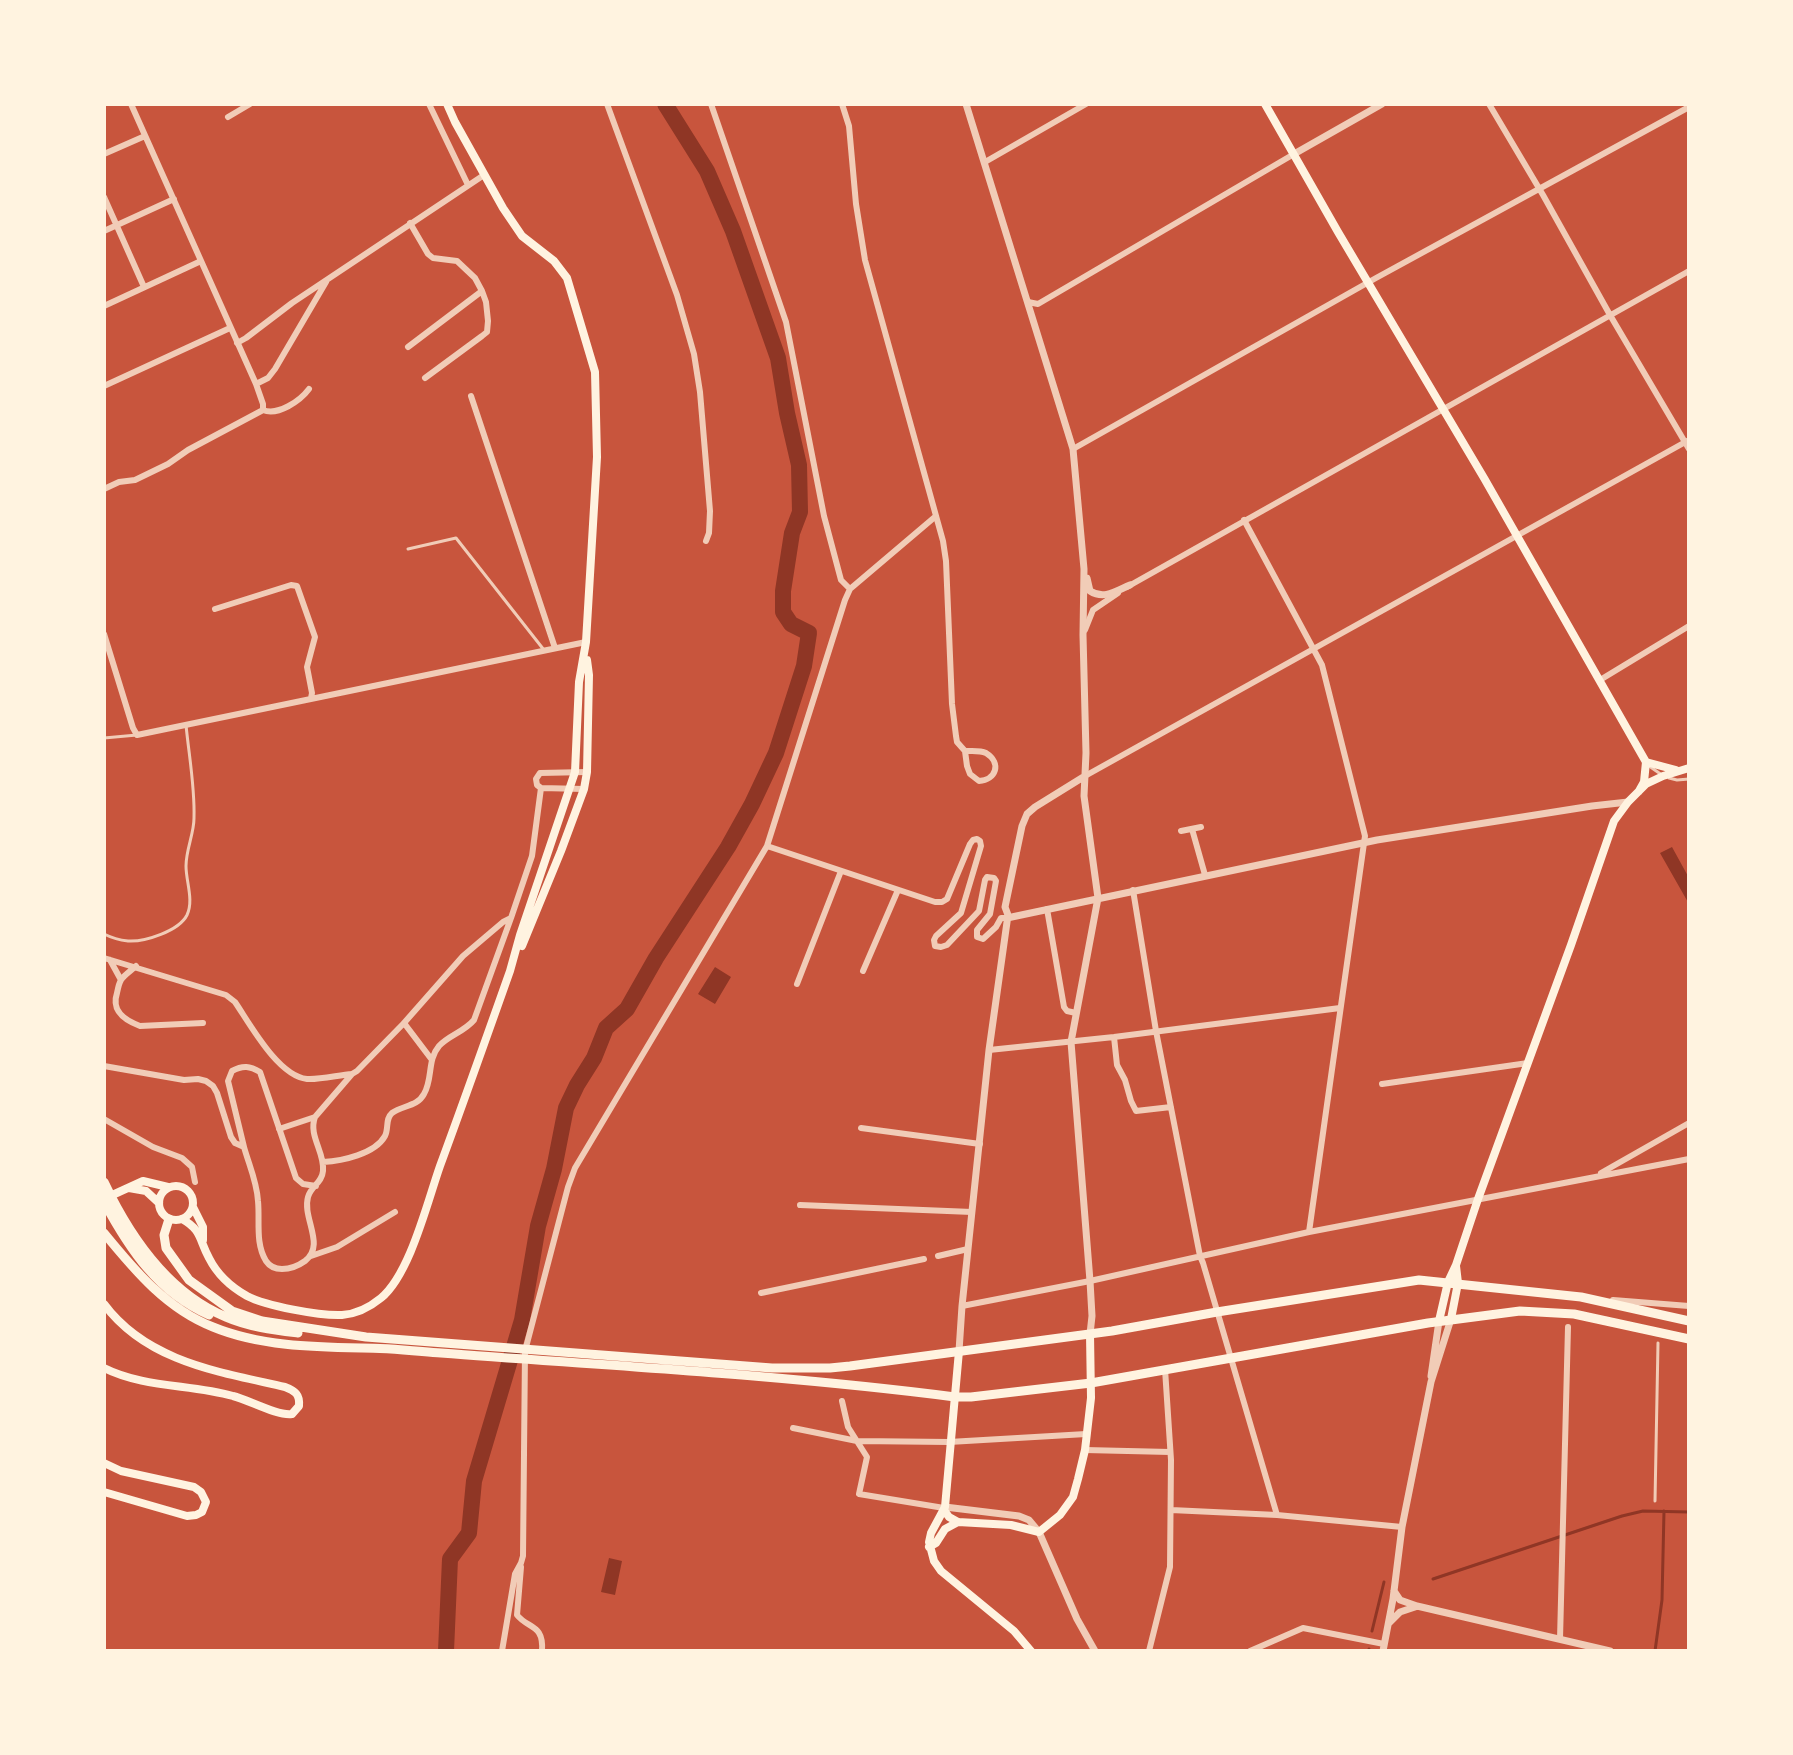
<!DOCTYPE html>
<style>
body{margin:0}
#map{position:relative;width:1793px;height:1755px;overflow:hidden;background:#c8553d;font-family:"Crimson Pro",serif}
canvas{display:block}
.frame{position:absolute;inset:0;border:106px solid #fff3e0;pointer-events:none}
</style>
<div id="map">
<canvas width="1793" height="1755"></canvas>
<div class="frame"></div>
</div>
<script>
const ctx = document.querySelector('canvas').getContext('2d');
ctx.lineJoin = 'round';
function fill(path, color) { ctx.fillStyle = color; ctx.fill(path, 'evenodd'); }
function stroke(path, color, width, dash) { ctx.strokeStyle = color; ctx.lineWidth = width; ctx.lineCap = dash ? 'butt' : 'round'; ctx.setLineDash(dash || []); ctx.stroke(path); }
fill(new Path2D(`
 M1672 847 1689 878V904L1660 853Z
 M715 967 731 977 715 1004 698 994Z
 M609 1558 622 1561 615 1595 601 1592Z`), '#8f3625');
stroke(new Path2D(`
 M1433 1579 1622 1516 1643 1511 1689 1512
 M1372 1631 1384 1582
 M1369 1651V1649
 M1655 1651 1662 1600 1664 1511`), '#8f3625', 3);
stroke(new Path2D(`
 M446 1651 450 1559 469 1533 474 1481 522 1320 538 1226 554 1169 566 1108 577 1085 594 1058 606 1028 627 1009 656 958 728 847 752 804 776 753 804 666 809 633 791 624 783 612V591L792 533 800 512 799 465 787 413 778 358 733 231 707 171 665 104`), '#8f3625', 16);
stroke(new Path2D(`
 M408 549 456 538 544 650
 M104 738 137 735
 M1649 766 1662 775
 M1669 778 1677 780 1689 779
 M104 934C112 938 119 940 128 941 145 942 179 931 187 915 194 900 186 882 186 866 186 849 194 834 194 818 195 787 189 756 186 725
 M1655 1501 1658 1343`), '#f1ccb7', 3);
stroke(new Path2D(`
 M429 104 468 185
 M607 104 677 295 694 354 700 392 710 511 709 533 706 541
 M711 104 786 322 824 516 841 580 850 589
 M842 104 849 126 856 204 865 260 943 541 946 561 952 704 956 736 957 742 965 751 967 766 970 774 979 781C996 780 1002 763 986 753 980 750 972 751 965 751
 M1489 104 1543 195 1610 315 1689 449
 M228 117 250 104
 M104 154 145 136
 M985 162 1086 104
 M104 197 144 287
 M410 223 428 254 433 258 457 261 475 278 482 291 486 302 488 321 487 332 482 336 425 378
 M104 231 174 199
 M1028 302 1038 304 1294 154
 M104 306 201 261
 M237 343 246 338 292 303 484 175
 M408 347 482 291
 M256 384 268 378 275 369 326 282
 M104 386 230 328
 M471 396 555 648
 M263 410C278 416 300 401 309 389
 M1073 449 1376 278 1689 107
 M104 489 119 482 135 480 168 464 188 450 263 410V404L256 384 131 104
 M1244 520 1322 665 1365 836 1309 1232
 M1127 587 1689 271
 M215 609 291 585 297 586 315 637 307 667 312 693 311 698
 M1085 630 1093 610 1118 593
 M104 634 133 728 137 735 586 642
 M1600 680 1689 626
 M1085 776 1689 440
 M584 789 541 788 537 785 536 779 540 773 587 772
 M1192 829 1205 875
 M1181 831 1201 827
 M767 846 935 902H942L947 899 970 844 973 840 977 839 980 841 981 846 961 913 936 936 934 940 935 946 941 947 947 945 979 911 985 880 987 877 994 878 996 881 990 914 977 930V937L983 939 996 927 1001 918H1007
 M1133 890 1156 1031 1200 1256 1203 1263 1277 1515
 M1047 909 1064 1007 1067 1011 1076 1013
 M511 918 532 856 541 788
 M104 958 226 995 235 1002C250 1024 278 1076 307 1079 319 1080 339 1075 352 1074L357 1071 404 1023 463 956 503 922 511 918 474 1020C464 1032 449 1035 439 1046 427 1060 433 1079 424 1094 417 1107 403 1105 392 1113 385 1119 389 1128 385 1136 375 1154 342 1161 323 1162
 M110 960 121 980
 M136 966C132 970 124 975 121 980 119 983 118 988 117 993 111 1011 124 1020 140 1026L203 1023
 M863 971 898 890
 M797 984 841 871
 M404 1023 432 1060
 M1114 1037 1117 1065 1125 1080 1131 1101 1136 1111 1171 1107
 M989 1050 1114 1037 1340 1008
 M104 1066 184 1080 198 1079 206 1081 213 1086 217 1093 231 1137 235 1143 244 1147C249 1165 257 1182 258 1201 260 1221 255 1243 266 1261 270 1267 275 1269 282 1269 290 1269 298 1266 305 1261 326 1245 302 1218 308 1197 311 1186 322 1183 323 1171 325 1152 308 1136 315 1117L352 1074
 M1382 1084 1528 1063
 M104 1119 153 1147 182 1158 192 1167 195 1182
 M861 1128 980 1144
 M279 1129 315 1117
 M244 1147 228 1081 232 1071C243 1065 250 1066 260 1072L296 1178 303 1184 316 1186
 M1601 1173 1689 1123
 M800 1205 972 1212
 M311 1256 337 1247 395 1212
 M938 1256 968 1249
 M761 1293 924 1259
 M1613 1300 1689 1306
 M962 1306 1090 1281 1309 1232 1689 1159
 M842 1401 848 1427 867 1457 859 1494 944 1508
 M793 1428 857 1441 949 1442 1086 1434
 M1085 1450 1170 1452
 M1171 1510 1277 1515 1402 1527
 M521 1567 517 1615C528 1629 544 1624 542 1651
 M1560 1639 1568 1327
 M502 1651 515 1574 521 1563 523 1556 525 1351 568 1187 575 1168 767 846 845 600 850 589 936 516
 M1149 1651 1170 1567 1171 1460 1165 1369
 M1250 1651 1303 1628 1384 1644`), '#f1ccb7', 6);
stroke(new Path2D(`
 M966 104 1073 449 1084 569 1083 635 1086 753 1084 796 1098 898 1071 1042 1090 1281 1092 1316 1090 1334
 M1294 154 1382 104
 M1087 578 1090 591C1104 600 1116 591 1130 585
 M1007 918 1377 840 1592 806 1628 802
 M959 1351 962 1306 989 1050 1008 915 1005 907 1022 826 1027 814 1035 807 1085 776
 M1431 1376 1439 1321
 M945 1507 1019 1516 1029 1520 1039 1532 1077 1619 1095 1651
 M1394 1591 1400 1600 1417 1606 1610 1651
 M1389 1623 1400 1612 1415 1607
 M1383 1651 1393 1599 1402 1527 1431 1382 1451 1319`), '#f1ccb7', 7);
stroke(new Path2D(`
 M1265 104 1338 232 1484 478 1646 762 1644 782 1639 791
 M1646 762 1676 770
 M522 946 561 851 584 789 587 772 589 675 587 660
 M159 1203a17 17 0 1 1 34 0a17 17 0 1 1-34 0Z
 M129 1188 146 1191 159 1203
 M108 1197 143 1181 168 1187
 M193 1207 203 1227V1240
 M182 1219C202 1230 199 1240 209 1258 217 1274 231 1287 247 1296 266 1306 320 1316 342 1315 356 1314 370 1307 381 1298 410 1274 427 1203 440 1166 464 1101 487 1036 510 971L520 935 575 772 579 682 586 642 597 457 595 372 567 278 554 261 522 236 503 208 455 122 447 104
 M104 1304C147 1362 220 1372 285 1387 295 1391 300 1394 299 1406L292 1414C277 1416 249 1400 233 1396 190 1384 144 1388 104 1368
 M1451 1319 1458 1283 1456 1266
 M1439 1321 1448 1282 1456 1265 1478 1199 1571 945 1614 821 1628 802 1646 784 1663 776 1689 768
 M959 1351 945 1507 931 1533 929 1542 934 1561 941 1571 1014 1631 1031 1651
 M104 1463 121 1471 194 1487 201 1492 206 1502 202 1512 196 1515 187 1516 104 1492
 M944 1510 949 1517 958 1522 1011 1525 1039 1532 1060 1515 1073 1497 1078 1479 1085 1450 1091 1398 1090 1334
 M929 1547 936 1543 945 1529 958 1522`), '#fff3e0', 8);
stroke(new Path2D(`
 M104 1182C130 1237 168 1293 226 1317 249 1327 274 1330 298 1333
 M104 1202C130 1250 158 1292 209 1315
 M169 1219 164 1235 166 1248 189 1280 232 1311 262 1321 366 1337 772 1368H830L850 1366 1112 1331 1217 1312 1419 1280 1581 1297 1689 1321
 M104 1233C135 1271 167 1309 213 1327 259 1346 313 1347 362 1348 388 1348 415 1351 441 1353 612 1366 784 1375 955 1397H971L1091 1383 1428 1323 1520 1311 1574 1314 1689 1339`), '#fff3e0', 9);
</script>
